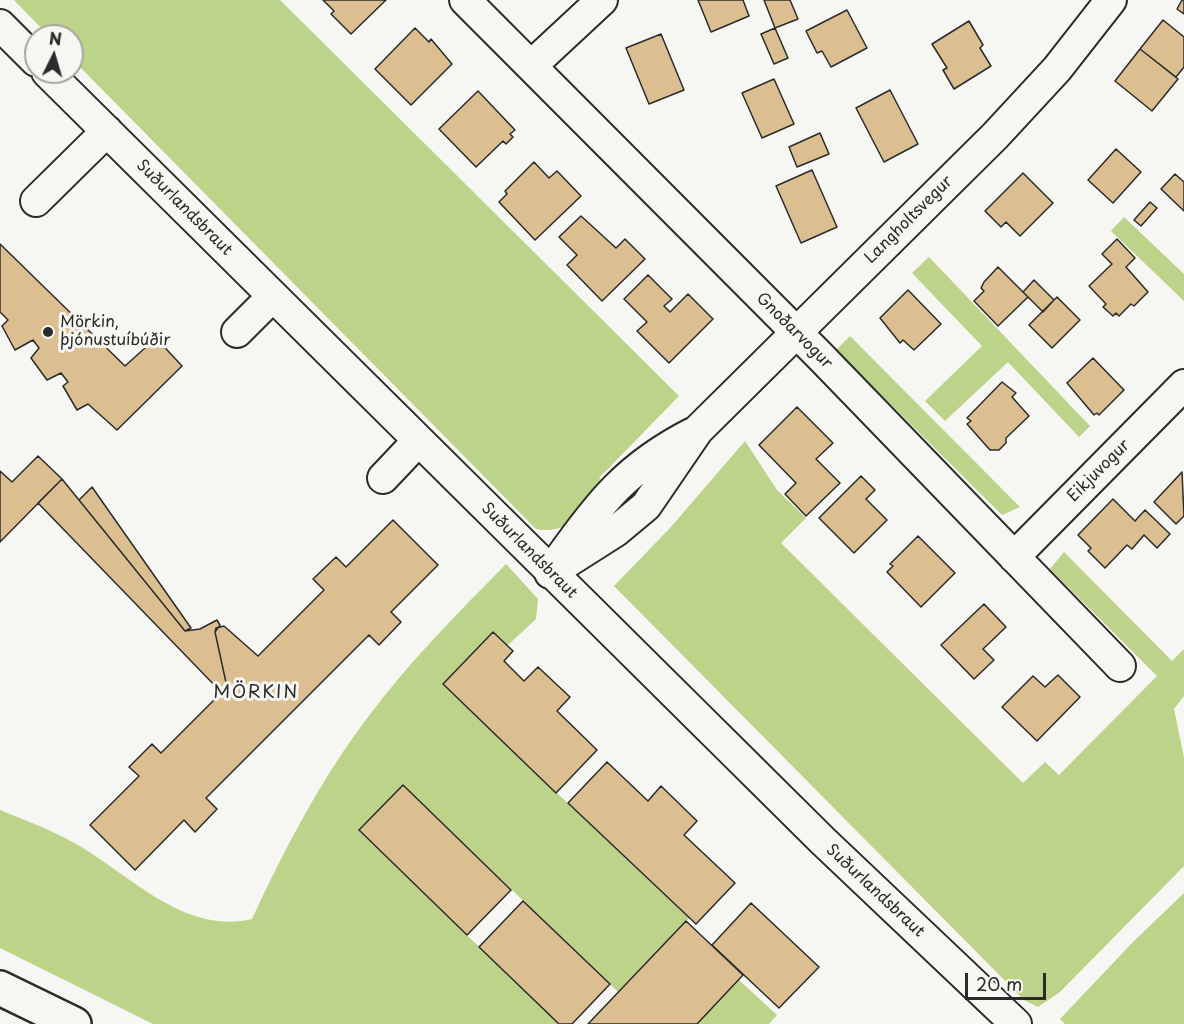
<!DOCTYPE html>
<meta charset="utf-8">
<style>
body{margin:0}
#map{position:relative;width:1184px;height:1024px;overflow:hidden;background:#f6f6f2;font-family:"Playpen Sans",sans-serif}
canvas{display:block}
.north{position:absolute;left:24px;top:24px;width:60px;height:60px;box-sizing:border-box;background:#f6f6f2;border:2px solid #a5a5a2;border-radius:50%;rotate:5deg;font-size:16px;font-weight:700;line-height:24px;text-align:center;color:#2b2b2b}
.north::after{content:'';display:block;margin:auto;width:21px;height:27px;background:#2b2b2b;clip-path:polygon(50% 0,100% 100%,50% 72%,0 100%)}
.scale{position:absolute;left:965px;top:973px;width:81px;height:27px;box-sizing:border-box;border:3px solid #2b2b2b;border-top:0;padding-left:8px;font-size:18px;line-height:21px;white-space:nowrap;color:#2b2b2b;-webkit-text-stroke:4px #f6f6f2;paint-order:stroke}
</style>
<div id="map">
<canvas width="1184" height="1024"></canvas>
<div class="north">N</div>
<div class="scale">20 m</div>
</div>
<script>
const ctx = document.querySelector('canvas').getContext('2d');
ctx.lineJoin = 'round';
function fill(path, color) { ctx.fillStyle = color; ctx.fill(path, 'evenodd'); }
function stroke(path, color, width, dash) { ctx.strokeStyle = color; ctx.lineWidth = width; ctx.lineCap = dash ? 'butt' : 'round'; ctx.setLineDash(dash || []); ctx.stroke(path); }
function label(font, color, halo, rows, align = 'center') {
  ctx.font = font + ' "Playpen Sans",sans-serif'; ctx.lineWidth = 6; ctx.setLineDash([]); ctx.textBaseline = 'middle'; ctx.strokeStyle = halo; ctx.fillStyle = color; for (const [text, x, y, turn = 0] of rows) {
    ctx.save(); ctx.translate(x, y); ctx.rotate((+turn || 0) * Math.PI / 180); ctx.textAlign = isNaN(turn) ? turn : align; if (halo) ctx.strokeText(text, 0, 0); ctx.fillText(text, 0, 0); ctx.restore();
  }
}
fill(new Path2D(`
 M14 0H280L679 396 599 478 607 485C586 508 570 536 536 529L72 59V36H49Z
 M1124 217 1184 274V301L1111 231Z
 M929 257 1090 426 1079 437 1008 362 945 421 925 401 982 346 912 273Z
 M850 336 1020 507 1002 515 836 350Z
 M745 441 777 490 806 518 781 543 1023 783 1045 762 1059 775 1157 676 1050 569 1064 552 1172 661 1184 649V696L1174 709 1184 758V866L1060 992 1038 1007 1024 1000 614 586 670 528Z
 M506 564 538 599 536 619 507 646 443 685 689 918 618 992 403 785 359 831 559 1024H153L0 948V810C22 819 46 828 67 839 124 868 181 936 252 919 285 848 321 779 368 717 409 662 458 613 506 564Z
 M1184 893V1024H1065L1060 1019 1133 942Z
 M739 980 777 1015 769 1024H697Z`), '#bdd389');
const building = new Path2D(`
 M323 0H386L351 34 331 14 334 11Z
 M698 0H743L749 16 711 32Z
 M764 0H790L798 19 775 28Z
 M1182 0H1184V14L1177 9Z
 M847 10 867 48 831 67 822 51 817 53 806 31Z
 M1163 20 1184 37V67L1176 77 1140 49Z
 M969 21 983 45 980 48 991 66 954 89 943 70 947 68 932 44Z
 M415 28 429 42 431 39 452 64 411 105 375 69Z
 M775 28 788 58 774 64 761 34Z
 M661 34 684 90 649 104 626 48Z
 M1140 49 1178 79 1152 111 1115 81Z
 M774 79 794 124 762 138 742 93Z
 M890 90 918 144 884 162 856 108Z
 M478 91 515 130 510 134 513 137 506 144 503 141 476 167 439 129Z
 M820 133 829 154 797 167 789 147Z
 M1116 149 1141 172 1113 203 1088 180Z
 M534 162 549 178 557 171 581 196 535 240 499 202 507 194 505 191Z
 M812 170 837 227 801 243 776 186Z
 M1023 173 1053 203 1020 236 1006 222 1001 227 985 211Z
 M1175 174 1184 182V211L1161 189Z
 M1150 202 1157 208 1141 226 1134 220Z
 M581 216 616 248 625 239 645 259 602 301 567 265 577 255 559 237Z
 M1117 239 1135 258 1126 267 1148 292 1134 306 1131 304 1119 316 1116 313 1113 316 1103 307 1106 304 1089 286 1112 264 1102 254Z
 M0 244 125 366 156 338 182 366 117 430 88 404 77 410 63 386 68 382 61 373 47 380 31 358 39 348 33 340 15 350 2 326 8 320 0 312Z
 M998 267 1028 297 998 326 974 301 984 291 981 288 984 282Z
 M648 275 672 299 664 306 670 312 688 294 713 319 669 363 637 331 647 322 624 299Z
 M1034 280 1054 300 1043 312 1023 292Z
 M908 290 941 324 914 350 903 340 900 343 880 318Z
 M1057 297 1080 320 1052 348 1029 325Z
 M1093 358 1124 390 1099 415 1097 413 1094 415 1067 383Z
 M1002 382 1016 393 1012 397 1029 416 1006 438V443L999 450H990L967 424 971 421 967 418Z
 M797 407 833 443 816 459 840 483 806 516 785 494 796 483 759 445Z
 M38 456 62 479 0 542V471L12 482Z
 M1182 472 1184 516 1176 524 1154 502Z
 M861 476 875 490 866 499 887 520 854 553 819 518Z
 M62 479 185 631 200 629 217 620 220 625 215 632 227 687 222 693 38 503Z
 M92 487 191 628 185 631 79 500Z
 M1113 499 1135 521 1145 510 1170 534 1157 548 1144 535 1132 549 1127 545 1105 568 1088 551 1091 548 1078 535Z
 M393 520 438 565 391 612 401 622 379 645 369 635 206 798 217 809 195 832 184 820 135 870 90 825 139 776 129 767 152 744 161 753 227 687 215 632 216 628 224 626 258 656 324 590 313 579 336 557 346 567Z
 M918 536 955 573 921 607 887 572 893 566 890 564Z
 M984 604 1006 627 983 649 994 660 974 679 941 645Z
 M493 632 513 651 504 661 524 681 538 667 570 697 557 711 597 750 556 793 443 684Z
 M1058 675 1080 697 1037 741 1002 707 1033 676 1045 687Z
 M607 762 648 801 661 786 697 821 684 835 735 883 696 924 568 803Z
 M403 785 511 890 467 935 359 830Z
 M523 901 610 984 572 1024H559L479 947Z
 M751 903 819 967 779 1008 712 945Z
 M686 921 743 975 697 1024H588Z`);
fill(building, '#dcbf90');
stroke(building, '#2b2b2b', 1.5);
const minor = new Path2D(`
 M465 0 820 356 1120 666
 M0 25 36 61
 M531 66 602 0
 M47 72 823 841 1016 1024
 M36 201 107 131
 M237 332 273 296
 M383 478 418 441
 M1014 557 1184 385
 M558 561C599 503 628 466 693 433
 M550 573 616 531 646 506 698 430 995 136 1057 69 1111 0`);
const highway = new Path2D(`
 M0 988 74 1024`);
stroke(minor, '#2b2b2b', 34);
stroke(highway, '#2b2b2b', 38);
stroke(minor, '#f6f6f2', 30);
stroke(highway, '#f6f6f2', 33);
for (const [x, y, r, color] of [
 [48,332,6,"#2b2b2b"]
]) { const dot = new Path2D(); dot.arc(x, y, r, 0, 2 * Math.PI); ctx.fillStyle = color; ctx.fill(dot); stroke(dot, '#f6f6f2', 2); }
label('16px', '#2b2b2b', '#f6f6f2', [
 ["Suðurlandsbraut",184,208,45],
 ["Langholtsvegur",909,220,-45],
 ["Gnoðarvogur",794,331,45],
 ["Eikjuvogur",1099,471,-45],
 ["Suðurlandsbraut",529,551,45],
 ["Suðurlandsbraut",875,891,43]
]);
label('16px', '#2b2b2b', '#f6f6f2', [
 ["Mörkin,",60,323],
 ["þjónustuíbúðir",60,341]
], 'left');
ctx.letterSpacing = '1.5px';
label('18px', '#2b2b2b', '#f6f6f2', [
 ["MÖRKIN",256,693]
]);
ctx.letterSpacing = '0px';
</script>
